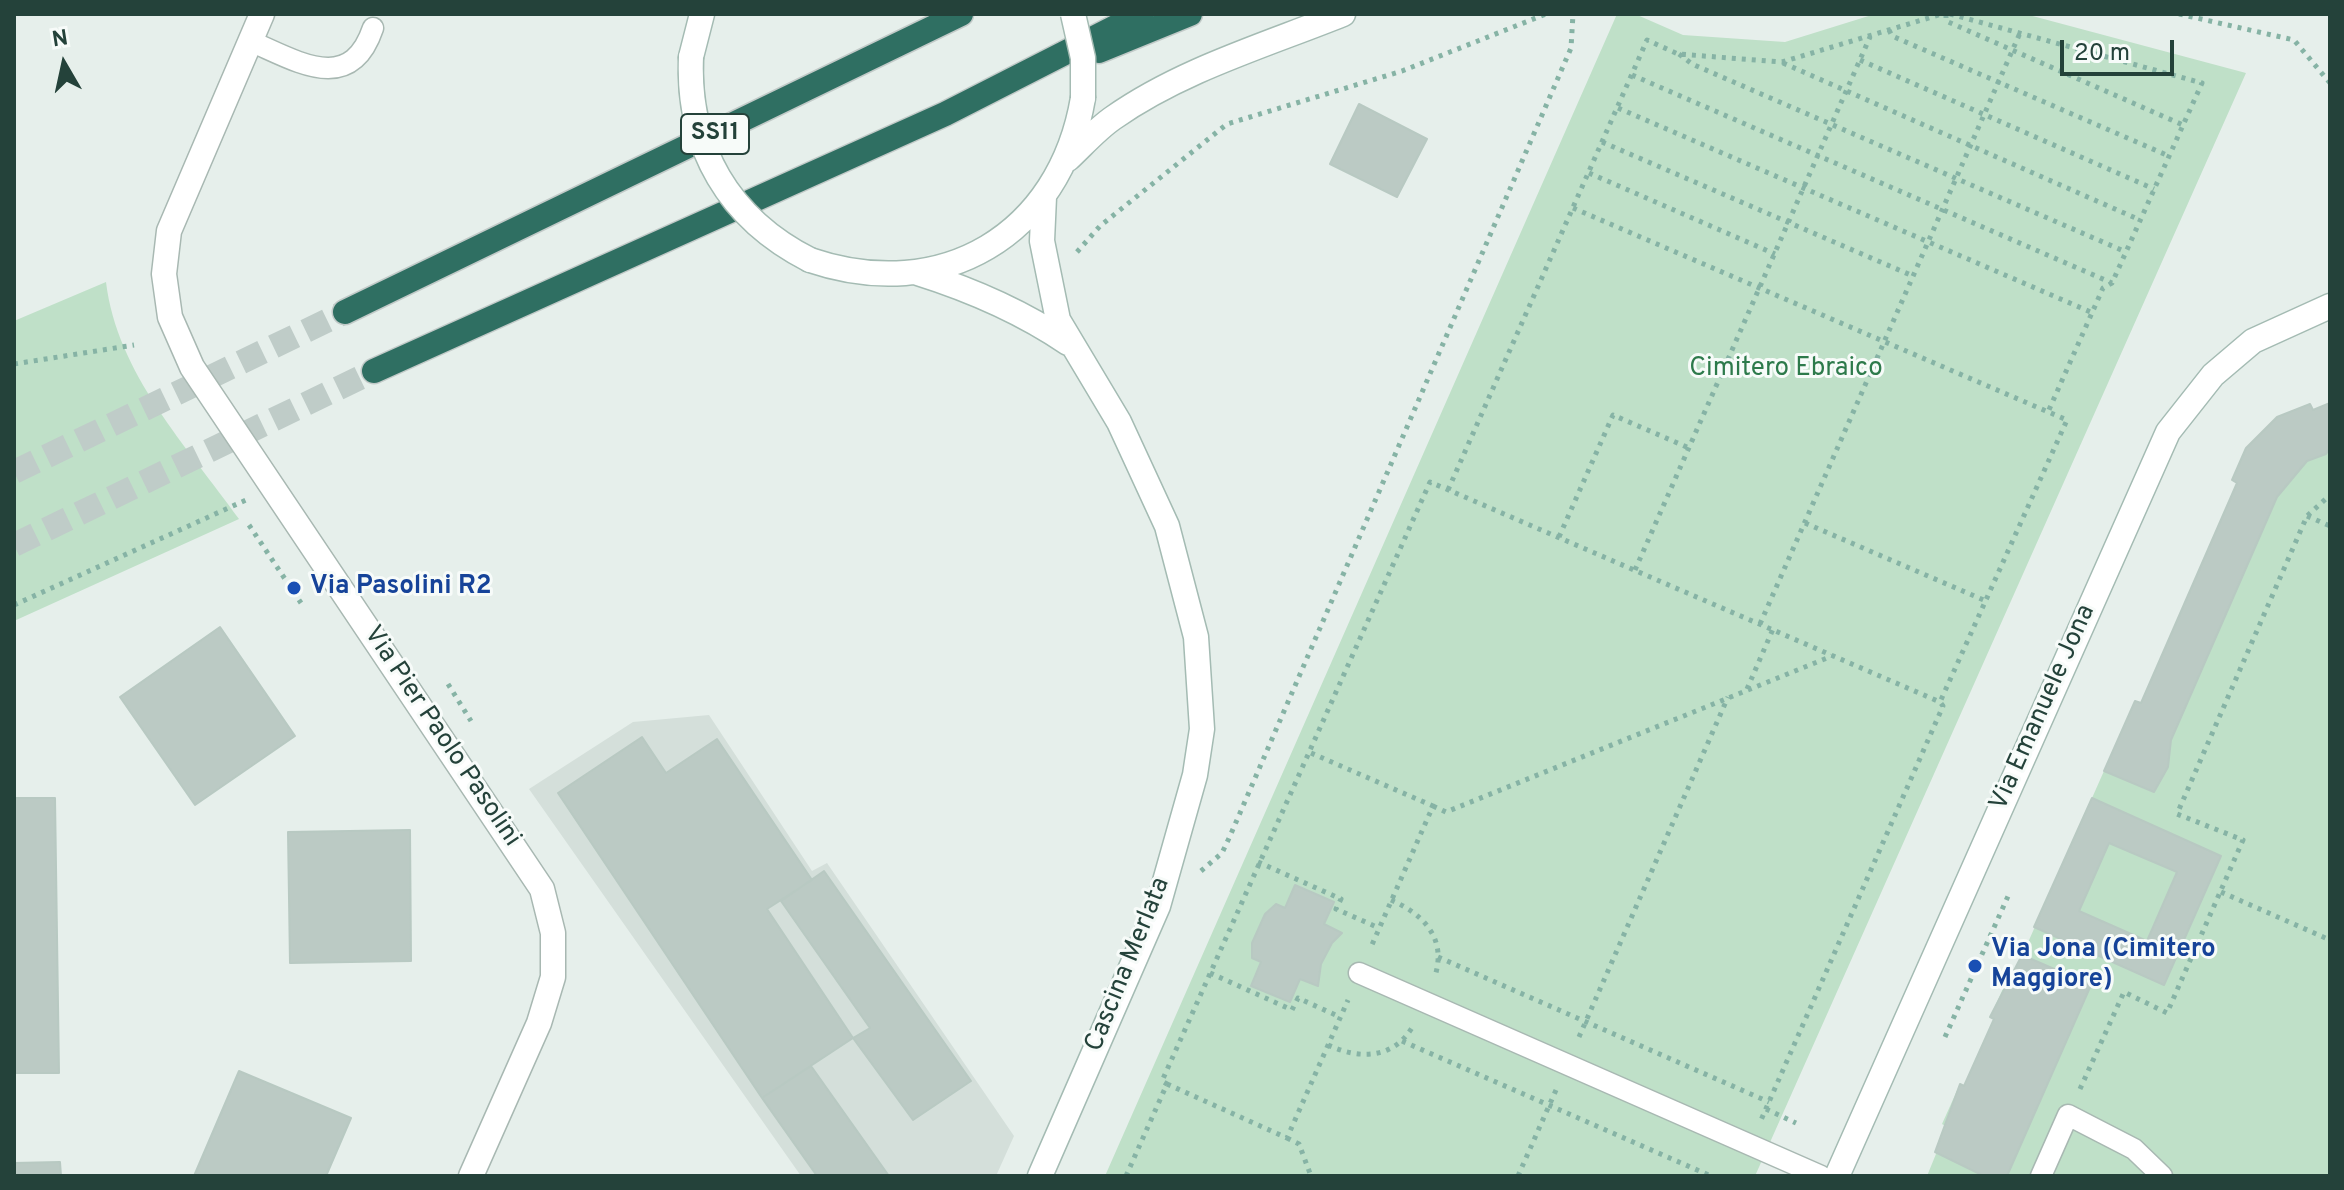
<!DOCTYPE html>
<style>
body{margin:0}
#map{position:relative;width:2344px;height:1190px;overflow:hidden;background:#e6efeb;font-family:Overpass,sans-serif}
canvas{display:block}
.frame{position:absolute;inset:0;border:16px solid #24423a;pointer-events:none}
.north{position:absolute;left:24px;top:24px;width:80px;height:80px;-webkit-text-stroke:6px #f7fbf9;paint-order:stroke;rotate:351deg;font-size:22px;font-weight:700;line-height:32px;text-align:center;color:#24423a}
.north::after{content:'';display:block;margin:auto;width:28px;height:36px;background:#24423a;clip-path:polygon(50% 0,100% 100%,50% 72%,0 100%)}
.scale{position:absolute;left:2060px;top:40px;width:114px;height:36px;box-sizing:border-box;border:4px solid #24423a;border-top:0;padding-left:10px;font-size:24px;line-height:28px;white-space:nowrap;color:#24423a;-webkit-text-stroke:6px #f7fbf9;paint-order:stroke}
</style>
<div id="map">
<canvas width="2344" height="1190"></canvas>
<div class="frame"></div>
<div class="north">N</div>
<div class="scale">20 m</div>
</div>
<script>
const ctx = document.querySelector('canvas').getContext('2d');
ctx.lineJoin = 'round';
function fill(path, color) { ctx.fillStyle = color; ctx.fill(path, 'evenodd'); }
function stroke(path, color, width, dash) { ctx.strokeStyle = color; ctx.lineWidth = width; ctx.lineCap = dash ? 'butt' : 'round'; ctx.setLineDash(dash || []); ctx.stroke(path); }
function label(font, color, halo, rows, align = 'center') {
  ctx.font = font + ' Overpass,sans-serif'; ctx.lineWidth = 6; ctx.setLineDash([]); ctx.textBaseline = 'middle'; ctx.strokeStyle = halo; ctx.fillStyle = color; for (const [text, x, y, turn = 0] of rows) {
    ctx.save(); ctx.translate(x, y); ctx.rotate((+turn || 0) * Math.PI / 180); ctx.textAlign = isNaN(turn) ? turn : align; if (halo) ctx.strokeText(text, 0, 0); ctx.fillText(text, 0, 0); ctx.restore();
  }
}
fill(new Path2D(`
 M709 715 812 871 827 863 1014 1136 996 1176H801L529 789 633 722Z`), '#d4dfda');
fill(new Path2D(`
 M1617 14H1635L1683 35 1785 42 1875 14H2025L2246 73 1755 1176H1105Z
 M106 282C117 374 187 446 239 519L14 621V321Z
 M2330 403V1176H1927L1947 1127 1942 1124 1960 1084 1965 1086 1994 1019 1990 1017 2006 982 2010 983 2135 701 2141 703 2237 483 2232 480C2251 438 2267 421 2310 404L2313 410Z`), '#bfe0c8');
const building = new Path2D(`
 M1359 104 1427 139 1397 197 1330 164Z
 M2330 403V448L2326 454 2307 461 2277 497 2171 740 2168 767 2154 792 2104 771 2135 701 2141 703 2237 483 2232 480 2246 448 2277 417 2310 404 2313 410Z
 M220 627 295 736 195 805 120 697Z
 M642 737 666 773 717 739 812 880 767 909 853 1038 762 1098 558 793Z
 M14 798H55L59 1073H14Z
 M2092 798 2221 856 2164 985 2034 927ZM2109 843 2177 872 2147 941 2079 911Z
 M410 830 411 961 290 963 288 832Z
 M824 871 971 1081 913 1120 853 1038 870 1028 781 901Z
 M1295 885 1334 902 1324 924 1342 933 1332 943 1321 964 1318 986 1300 979 1290 1002 1251 986 1261 962 1252 958V943L1265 914 1276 904 1285 908Z
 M2022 955 2091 985 2007 1176H1984L1935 1152 1960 1084 1964 1086 1994 1019 1990 1017Z
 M811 1066 889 1176H817L762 1098Z
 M239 1071 351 1118 326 1176H194Z
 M60 1162 61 1176H14V1163Z`);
fill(building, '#bbcac4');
stroke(building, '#b8c9c2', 2);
stroke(new Path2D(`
 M14 472 345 312
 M14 545 374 371`), '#bfccc8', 24, [24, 12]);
const lane = new Path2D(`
 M250 41C297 61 350 96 373 28
 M1359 973 1821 1176
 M2041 1176 2068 1115 2134 1149 2162 1176`);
const street = new Path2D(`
 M262 14 169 231 164 274 170 317 192 367 542 889 553 933V977L539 1023 471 1176`);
const secondary = new Path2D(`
 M691 57 702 14
 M1068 159C1083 145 1097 129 1113 118 1181 70 1266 45 1343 14
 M810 260C942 305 1060 235 1083 98
 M918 273C972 290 1021 311 1068 343
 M1040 1176 1158 906 1195 775 1202 729 1196 637 1167 526 1119 422 1058 320 1042 241 1044 197
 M1837 1176 2168 432 2213 375 2253 341 2330 306`);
const highway = new Path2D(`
 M1099 51 1190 14
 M345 312 961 14
 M374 371 945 114 1141 14`);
stroke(lane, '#a8b8b2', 23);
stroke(street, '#a8b8b2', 27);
stroke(secondary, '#a4bbb3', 27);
stroke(highway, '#c2cac8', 27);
stroke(new Path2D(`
 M1946 14V21L2183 125
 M1950 14 2202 83 2112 283 2103 288 2048 412
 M2179 14 2294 40 2330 83
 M1889 30 1892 36 2169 156
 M1679 54 1692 64 2126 252
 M1860 60 2154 189
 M1783 63 2140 220
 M1632 75 2112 283
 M1618 108 2093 313
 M1602 142 1913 276
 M1589 173 1775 254
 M1573 208 2067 420 1940 702
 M1077 252 1100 226 1227 124 1402 71 1546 14
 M14 364 134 345
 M1448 490 1647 40 1678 54 1782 62 1942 14
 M2307 516 2330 526
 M1805 523 1986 601
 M249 525 301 603
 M1559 537 1613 415 1689 448
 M1635 570 1870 37
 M14 605 246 500
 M1760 624 2020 33
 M448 684 471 721
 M1747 689 1773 629
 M1311 753 1433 806 1371 947
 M1433 806 1446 812 1832 656
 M1258 862 1341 899 1336 909 1379 928
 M1201 871 1222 853 1230 836 1571 48 1573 14
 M2221 892 2330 940
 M1391 900C1423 914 1447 938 1435 976
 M1438 957 1769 1102
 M1210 973 1292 1010 1298 998 1340 1017
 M1579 1037 1728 697
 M1945 1037 2009 894
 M1402 1041 1711 1176
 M1328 1045C1360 1060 1394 1059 1413 1026
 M1167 1084 1287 1138 1348 1000
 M2080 1089 2124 992 2167 1013 2243 840 2177 814 2307 516 2330 495
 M1766 1109 1796 1123
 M1287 1138 1299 1144 1311 1176
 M1126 1176 1167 1084 1162 1081 1430 482 1940 702 1943 706 1761 1120
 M1518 1176 1556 1090`), '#86b3a5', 5, [4, 6]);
stroke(lane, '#fff', 20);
stroke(street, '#fff', 24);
stroke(secondary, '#fff', 24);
stroke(highway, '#2f6f62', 24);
const secondaryBridge = new Path2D(`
 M1073 14 1083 58V98
 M691 57C687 148 729 219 810 260`);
stroke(secondaryBridge, '#a4bbb3', 27, []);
stroke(secondaryBridge, '#fff', 24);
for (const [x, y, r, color] of [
 [294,588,8,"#1a4fb4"],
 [1975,966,8,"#1a4fb4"]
]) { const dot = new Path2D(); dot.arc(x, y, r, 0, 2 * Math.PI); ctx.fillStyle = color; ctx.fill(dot); stroke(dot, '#f7fbf9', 3); }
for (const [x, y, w] of [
 [715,134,68]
]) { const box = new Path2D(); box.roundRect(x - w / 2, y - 20, w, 40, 6); ctx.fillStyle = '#f7fbf9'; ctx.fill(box); stroke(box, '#24423a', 2); }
label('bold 24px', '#24423a', null, [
 ["SS11",715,134]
]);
label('26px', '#2d7a4b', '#f7fbf9', [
 ["Cimitero Ebraico",1786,370]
]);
label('bold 26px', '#164399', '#f7fbf9', [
 ["Via Pasolini R2",310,588],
 ["Via Jona (Cimitero",1991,951],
 ["Maggiore)",1991,981]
], 'left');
label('26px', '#24423a', '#f7fbf9', [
 ["Via Emanuele Jona",2044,708,-66],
 ["Via Pier Paolo Pasolini",441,737,56],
 ["Cascina Merlata",1129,965,-68]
]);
</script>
